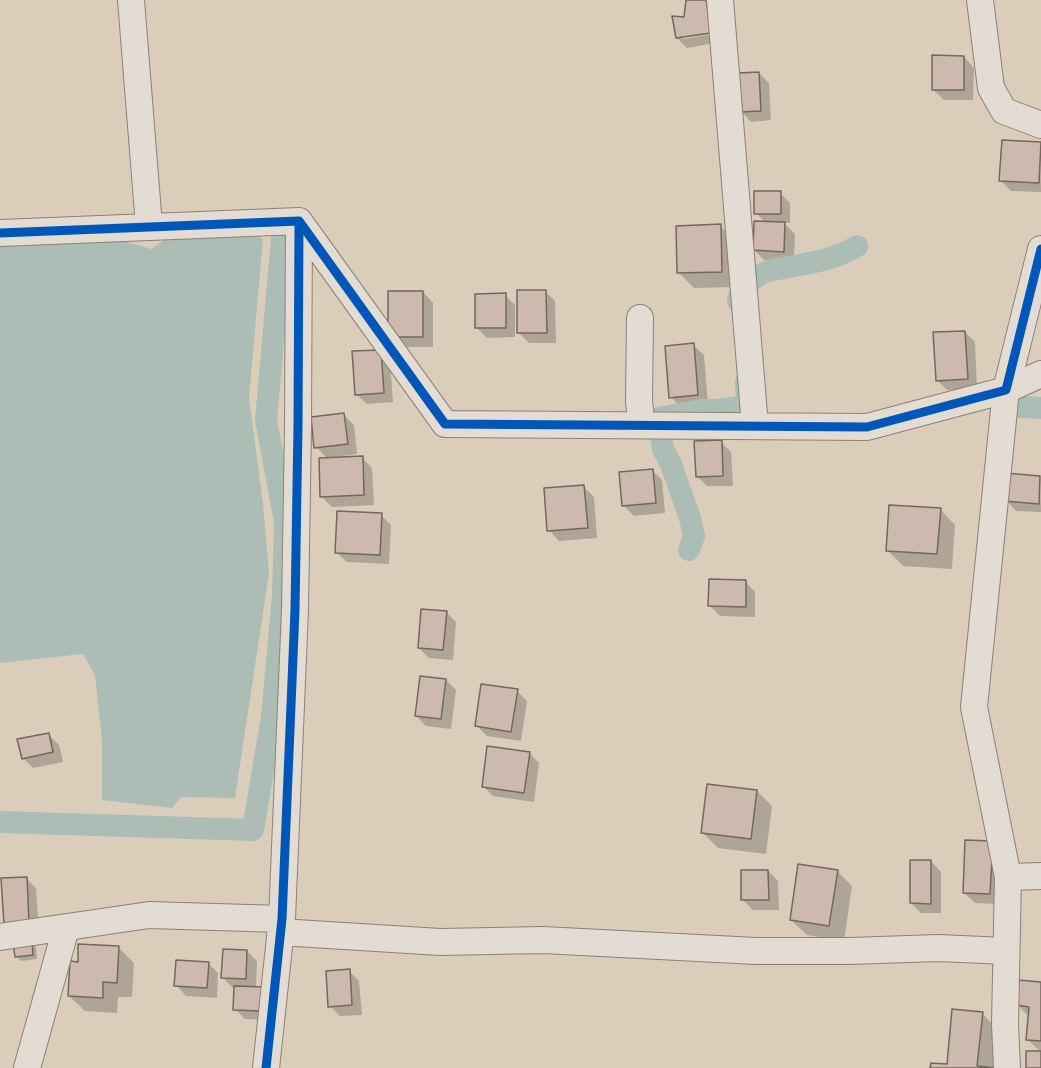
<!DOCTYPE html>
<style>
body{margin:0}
canvas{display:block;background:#dacebb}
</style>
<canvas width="1041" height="1068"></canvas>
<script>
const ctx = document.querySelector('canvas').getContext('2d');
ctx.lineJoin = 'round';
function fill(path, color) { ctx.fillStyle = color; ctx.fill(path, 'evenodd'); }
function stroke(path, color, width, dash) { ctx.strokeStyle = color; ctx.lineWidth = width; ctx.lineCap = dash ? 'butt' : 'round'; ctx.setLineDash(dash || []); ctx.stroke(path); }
fill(new Path2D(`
 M247 231 263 239 249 398 263 504 269 573 235 798 181 797 172 808 102 800V741L95 675 83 654 0 663V245L104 235 151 249 171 235Z`), '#acbdb5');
fill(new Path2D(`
 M687 0 705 1 715 11 720 42 687 48 677 38 685 19ZM718 30 719 33 683 39V36Z
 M964 57 974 68 973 100H944L933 90Z
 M759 73 769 83 771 120 751 122 741 111Z
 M1040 143 1041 192 1011 191 1001 181Z
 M780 193 790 203V223H784L795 234 794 261 764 260 754 250 766 223 756 213Z
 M720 226 736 241 737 287 694 288 679 273Z
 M545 291 555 301 556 343H529L519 333Z
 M423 292 433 303V347H400L389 336Z
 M505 295 515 305V337L487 338 477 328Z
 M965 332 975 342 977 389 947 390 937 380Z
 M693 345 704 355 708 405 681 407 671 397Z
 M380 351 390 361 393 402 367 404 356 394Z
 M344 415 354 425 357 454 334 457V459L362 458 372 468 374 505 332 507 322 497 328 459 316 447Z
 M721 442 731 452 733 486H707L697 476Z
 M652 470 662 480 665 513 634 516 624 506Z
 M1040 477 1041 512 1016 511 1006 500Z
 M584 487 594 497 597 538 559 541 549 530Z
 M940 509 955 525 952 569 903 566 887 550Z
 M381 515 391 525 389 564 347 562 336 552Z
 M745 581 755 592V617L720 616 710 606Z
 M446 612 456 622 453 660 429 658 419 648Z
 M446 680 456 690 451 729 426 726 416 716Z
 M517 691 527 701 521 741 487 736 477 726Z
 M48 734 59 745 63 762 33 768 23 758Z
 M529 753 539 763 534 802 493 796 483 786Z
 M757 791 772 806 766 854 718 848 703 833Z
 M992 843 1000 904 975 903 964 893Z
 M931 861 941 872V913H921L911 903Z
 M768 871 778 881 779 910H753L743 900Z
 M837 871 852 886 844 941 807 935 791 920Z
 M26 878 36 888 39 933 15 934Z
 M31 942 36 947 37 959 21 961 16 956Z
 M118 947 134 963 132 997H118L117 1013 85 1011 69 996 79 963Z
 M247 951 257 961 256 988 273 1020 245 1019 235 1009 236 988H233L223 978Z
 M208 963 218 973 217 998 186 996 176 985Z
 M349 971 359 981 362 1015 340 1016 330 1006Z
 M1041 983V1068H1028L1041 1052 1028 1040 1030 1017 1017 1005Z
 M982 1013 997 1029 994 1068H932L948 1065Z`), '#0003');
stroke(new Path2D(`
 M738 301C739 289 755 276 766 272 771 269 779 269 784 268 809 263 835 260 857 246
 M1004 406 1041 408
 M689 550 694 536 690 518 671 464 663 449 658 418 701 410H718L747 406 746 382
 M0 822 253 830 272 717 283 595 285 522 266 420 282 238`), '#acbdb5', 22);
const building = new Path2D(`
 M686 0H706L711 33 676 38 672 16 684 17Z
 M932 55 964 56V90H932Z
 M759 72 761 111 740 112 738 73Z
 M1002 140 1041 142 1039 183 999 181Z
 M754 191H781V214H754Z
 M754 221 785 222 784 252 753 250Z
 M721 224 722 272 677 273 676 226Z
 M517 290H546L547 333H517Z
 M388 291H423V337H388Z
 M506 293V328H475V294Z
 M965 331 968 379 936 381 933 332Z
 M694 343 698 395 669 398 665 346Z
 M381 350 384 393 355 395 352 351Z
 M344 413 348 444 314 448 311 417Z
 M722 440 723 476 696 477 694 441Z
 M363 456 364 495 320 497 319 458Z
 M653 469 656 503 622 506 619 472Z
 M1006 473 1040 476 1039 504 1004 501Z
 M584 485 588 528 547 531 544 488Z
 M889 505 941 508 937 554 886 551Z
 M337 511 382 513 380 555 335 553Z
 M709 579 746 580V607L708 606Z
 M421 609 447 611 443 650 418 648Z
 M420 676 446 679 441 719 415 716Z
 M481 684 518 689 511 732 475 726Z
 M49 733 53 752 22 759 17 739Z
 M487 746 530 752 524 793 482 787Z
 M707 784 757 790 751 839 701 833Z
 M965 840 993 841 990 894 963 893Z
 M910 860H931V904L910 903Z
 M798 864 838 870 829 926 790 920Z
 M741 870H768L769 900H741Z
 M27 877 29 923 4 925 1 878Z
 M32 941 33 955 15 957 13 943Z
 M78 944 119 946 117 983 103 982V998L68 996 70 961 78 962Z
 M223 949 247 950 246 979 221 978Z
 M176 960 209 962 207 988 174 986Z
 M350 969 352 1005 328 1007 326 971Z
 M1018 980 1041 982V1041L1026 1040 1029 1007 1016 1005Z
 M234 986 264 987 263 1011 233 1010Z
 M952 1009 983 1012 977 1066 996 1068H930L931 1063 947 1064Z
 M1026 1051H1041V1068H1026Z`);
fill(building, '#cdb9ad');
stroke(building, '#72685c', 1.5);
const minor = new Path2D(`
 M131 0 149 226
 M720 0 755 426
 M980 0 991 88 1004 111 1041 125
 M299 221 445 424 867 427 1006 390 1041 249
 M0 233 299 221 298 426 295 610 282 919 266 1068
 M640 318 639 402 642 425
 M1008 877 1041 876
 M280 932 440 942 543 940 756 951H849L938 948 1006 951
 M0 937 149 915 282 919
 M27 1068 66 928
 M1007 1068 1005 1024 1008 877 974 707 1006 390 1041 374`);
stroke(minor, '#8b8175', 28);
stroke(minor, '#e2dcd2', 26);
stroke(new Path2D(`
 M299 221 445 424 867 427 1006 390 1041 249
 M0 233 299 221 298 426 295 610 282 919 266 1068`), '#0057b8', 9);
</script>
